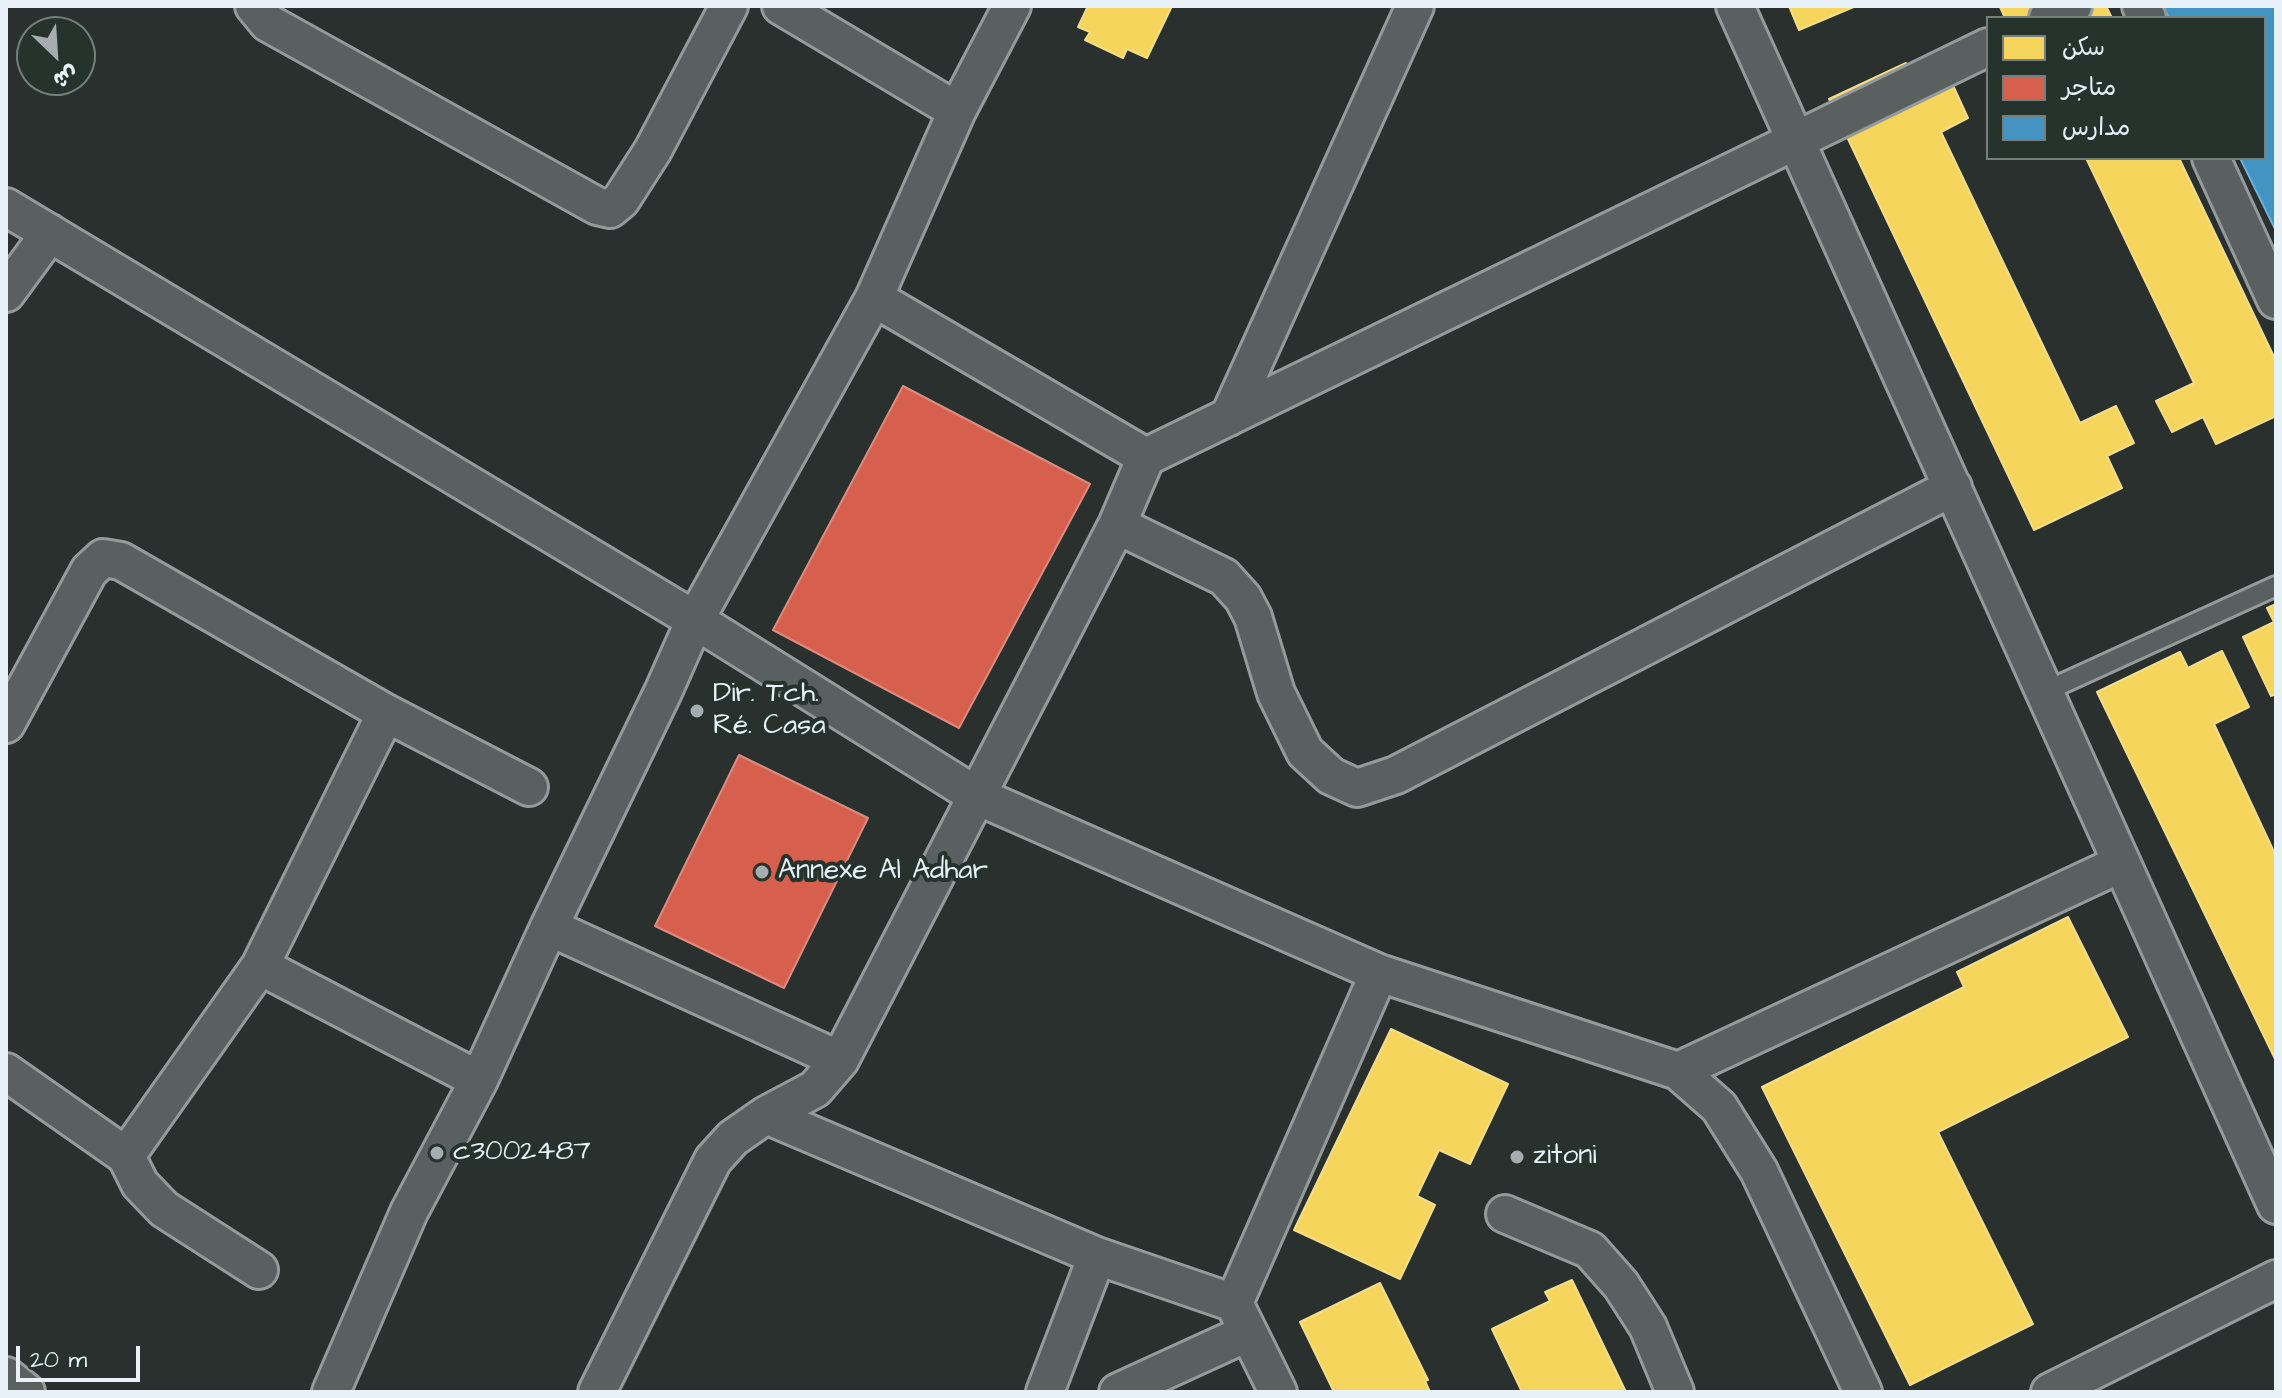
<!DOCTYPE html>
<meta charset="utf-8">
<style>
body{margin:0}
#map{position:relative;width:2282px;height:1398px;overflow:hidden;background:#29302d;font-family:"Architects Daughter","Playpen Sans Arabic",sans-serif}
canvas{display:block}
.frame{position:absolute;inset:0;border:8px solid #e8f1f8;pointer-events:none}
.legend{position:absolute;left:1986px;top:16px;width:280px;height:144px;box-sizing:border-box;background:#26332d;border:2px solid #747f7e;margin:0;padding:10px 14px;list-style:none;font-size:24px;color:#e8f1f8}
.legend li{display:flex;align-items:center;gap:16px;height:40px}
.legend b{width:40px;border:2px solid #747f7e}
.north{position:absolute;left:16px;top:16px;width:80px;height:80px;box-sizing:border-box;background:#26332d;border:2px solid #747f7e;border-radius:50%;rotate:155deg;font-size:22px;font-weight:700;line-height:32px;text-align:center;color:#e8f1f8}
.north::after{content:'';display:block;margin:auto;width:28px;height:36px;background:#a5adb1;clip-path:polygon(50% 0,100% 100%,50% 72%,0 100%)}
.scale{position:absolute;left:16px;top:1346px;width:124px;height:36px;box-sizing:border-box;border:4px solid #e8f1f8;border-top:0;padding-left:10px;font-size:24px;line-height:28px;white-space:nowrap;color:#e8f1f8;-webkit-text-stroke:6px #26332d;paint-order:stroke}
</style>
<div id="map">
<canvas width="2282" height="1398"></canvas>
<div class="frame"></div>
<ul class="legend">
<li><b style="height:22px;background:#f6d55c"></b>سكن</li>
<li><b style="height:22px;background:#d6604d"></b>متاجر</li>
<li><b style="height:22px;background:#4393c3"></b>مدارس</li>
</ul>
<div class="north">ش</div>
<div class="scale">20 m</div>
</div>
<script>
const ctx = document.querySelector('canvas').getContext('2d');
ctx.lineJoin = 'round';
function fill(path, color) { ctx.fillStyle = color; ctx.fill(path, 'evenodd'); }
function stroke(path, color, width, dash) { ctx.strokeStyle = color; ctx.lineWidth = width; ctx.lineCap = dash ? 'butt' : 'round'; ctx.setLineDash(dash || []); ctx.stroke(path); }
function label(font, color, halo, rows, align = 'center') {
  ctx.font = font + ' "Architects Daughter",sans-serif'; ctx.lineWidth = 8; ctx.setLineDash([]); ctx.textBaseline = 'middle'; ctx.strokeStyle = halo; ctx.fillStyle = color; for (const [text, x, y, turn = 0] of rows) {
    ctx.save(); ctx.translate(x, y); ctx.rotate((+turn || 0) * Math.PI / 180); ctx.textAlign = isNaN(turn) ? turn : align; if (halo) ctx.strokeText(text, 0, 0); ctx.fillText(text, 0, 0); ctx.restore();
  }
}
const homes = new Path2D(`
 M1088 6H1172L1147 58 1127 49 1123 58 1085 40 1090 32 1078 27Z
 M1789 6H1856L1799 30Z
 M2106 6 2112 18H2005L2000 7Z
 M1906 63 1924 94 1951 81 1968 118 1941 132 2080 423 2116 406 2134 443 2107 456 2122 488 2034 530 1829 99Z
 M2086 158H2179L2276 361V416L2216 444 2203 417 2172 432 2156 401 2194 383Z
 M2276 604V694L2271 696 2243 637 2274 622 2267 608Z
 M2222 651 2249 707 2214 724 2276 856V1061L2097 692 2180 652 2188 668Z
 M2068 917 2128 1037 1938 1132 2033 1324 1910 1385 1762 1087 1964 987 1957 972Z
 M1391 1029 1508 1084 1470 1164 1439 1150 1417 1196 1435 1205 1400 1279 1294 1230Z
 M1572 1280 1626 1392H1522L1492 1329 1550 1301 1545 1292Z
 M1380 1283 1428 1380 1425 1381 1430 1392H1334L1300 1322Z`);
fill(homes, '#f6d55c');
stroke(homes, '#f2dd8b', 2);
const shops = new Path2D(`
 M903 386 1090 484 959 728 773 630Z
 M739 755 868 818 784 988 655 926Z`);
fill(shops, '#d6604d');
stroke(shops, '#db8c80', 2);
const schools = new Path2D(`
 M2163 6H2276V231L2240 158H2264V18H2169Z`);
fill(schools, '#4393c3');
stroke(schools, '#74afd3', 2);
const lane = new Path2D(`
 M2046 691 2276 586`);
const street = new Path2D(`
 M254 6 268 23 597 206 610 209 621 200 653 150 729 6
 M781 6 957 111
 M1735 6 2276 1205
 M2141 6 2147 18
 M2048 18 2073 6
 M2211 158 2276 300
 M6 207 695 620 977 796 1379 973 1678 1071 1719 1107 1759 1171 1863 1392
 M6 293 50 233
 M874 298 1146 457
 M1229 417 1415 6
 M1117 525 1224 577 1243 598 1253 617 1276 693 1305 752 1331 776 1357 788 1396 775 1953 487
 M6 724 89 571 103 558 121 561 386 713 529 787
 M549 927 840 1060
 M260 966 479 1080
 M1678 1071 2120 864
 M6 1072 126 1156 140 1184 164 1209 259 1270
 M766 1115 1097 1256 1234 1303
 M126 1156 260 966 386 713
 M1505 1214 1590 1250 1621 1285 1648 1327 1675 1392
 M6 1376 26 1392
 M331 1392 409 1212 479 1080 549 927 663 692 695 620 874 298 957 111 1012 6
 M597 1392 713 1160 733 1138 766 1115 815 1089 840 1060 1117 525 1146 457 1988 47
 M1045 1392 1097 1256
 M1118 1392 1247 1333
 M1278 1392 1234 1303 1379 973
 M2050 1392 2276 1279`);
stroke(lane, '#959a9a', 24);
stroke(street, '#959a9a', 42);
stroke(lane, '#5a6060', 18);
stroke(street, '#5a6060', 36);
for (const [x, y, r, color] of [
 [697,711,8,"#a5adb1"],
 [762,872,8,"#a5adb1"],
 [437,1153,8,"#a5adb1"],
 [1517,1157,8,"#a5adb1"]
]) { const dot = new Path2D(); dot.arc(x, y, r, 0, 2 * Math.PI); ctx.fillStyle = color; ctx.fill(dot); stroke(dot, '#26332d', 3); }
label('28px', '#e8f1f8', '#26332d', [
 ["Dir. Tch.",713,695],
 ["Ré. Casa",713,727],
 ["Annexe Al Adhar",778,872],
 ["c3002487",453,1153],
 ["zitoni",1533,1157]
], 'left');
</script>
